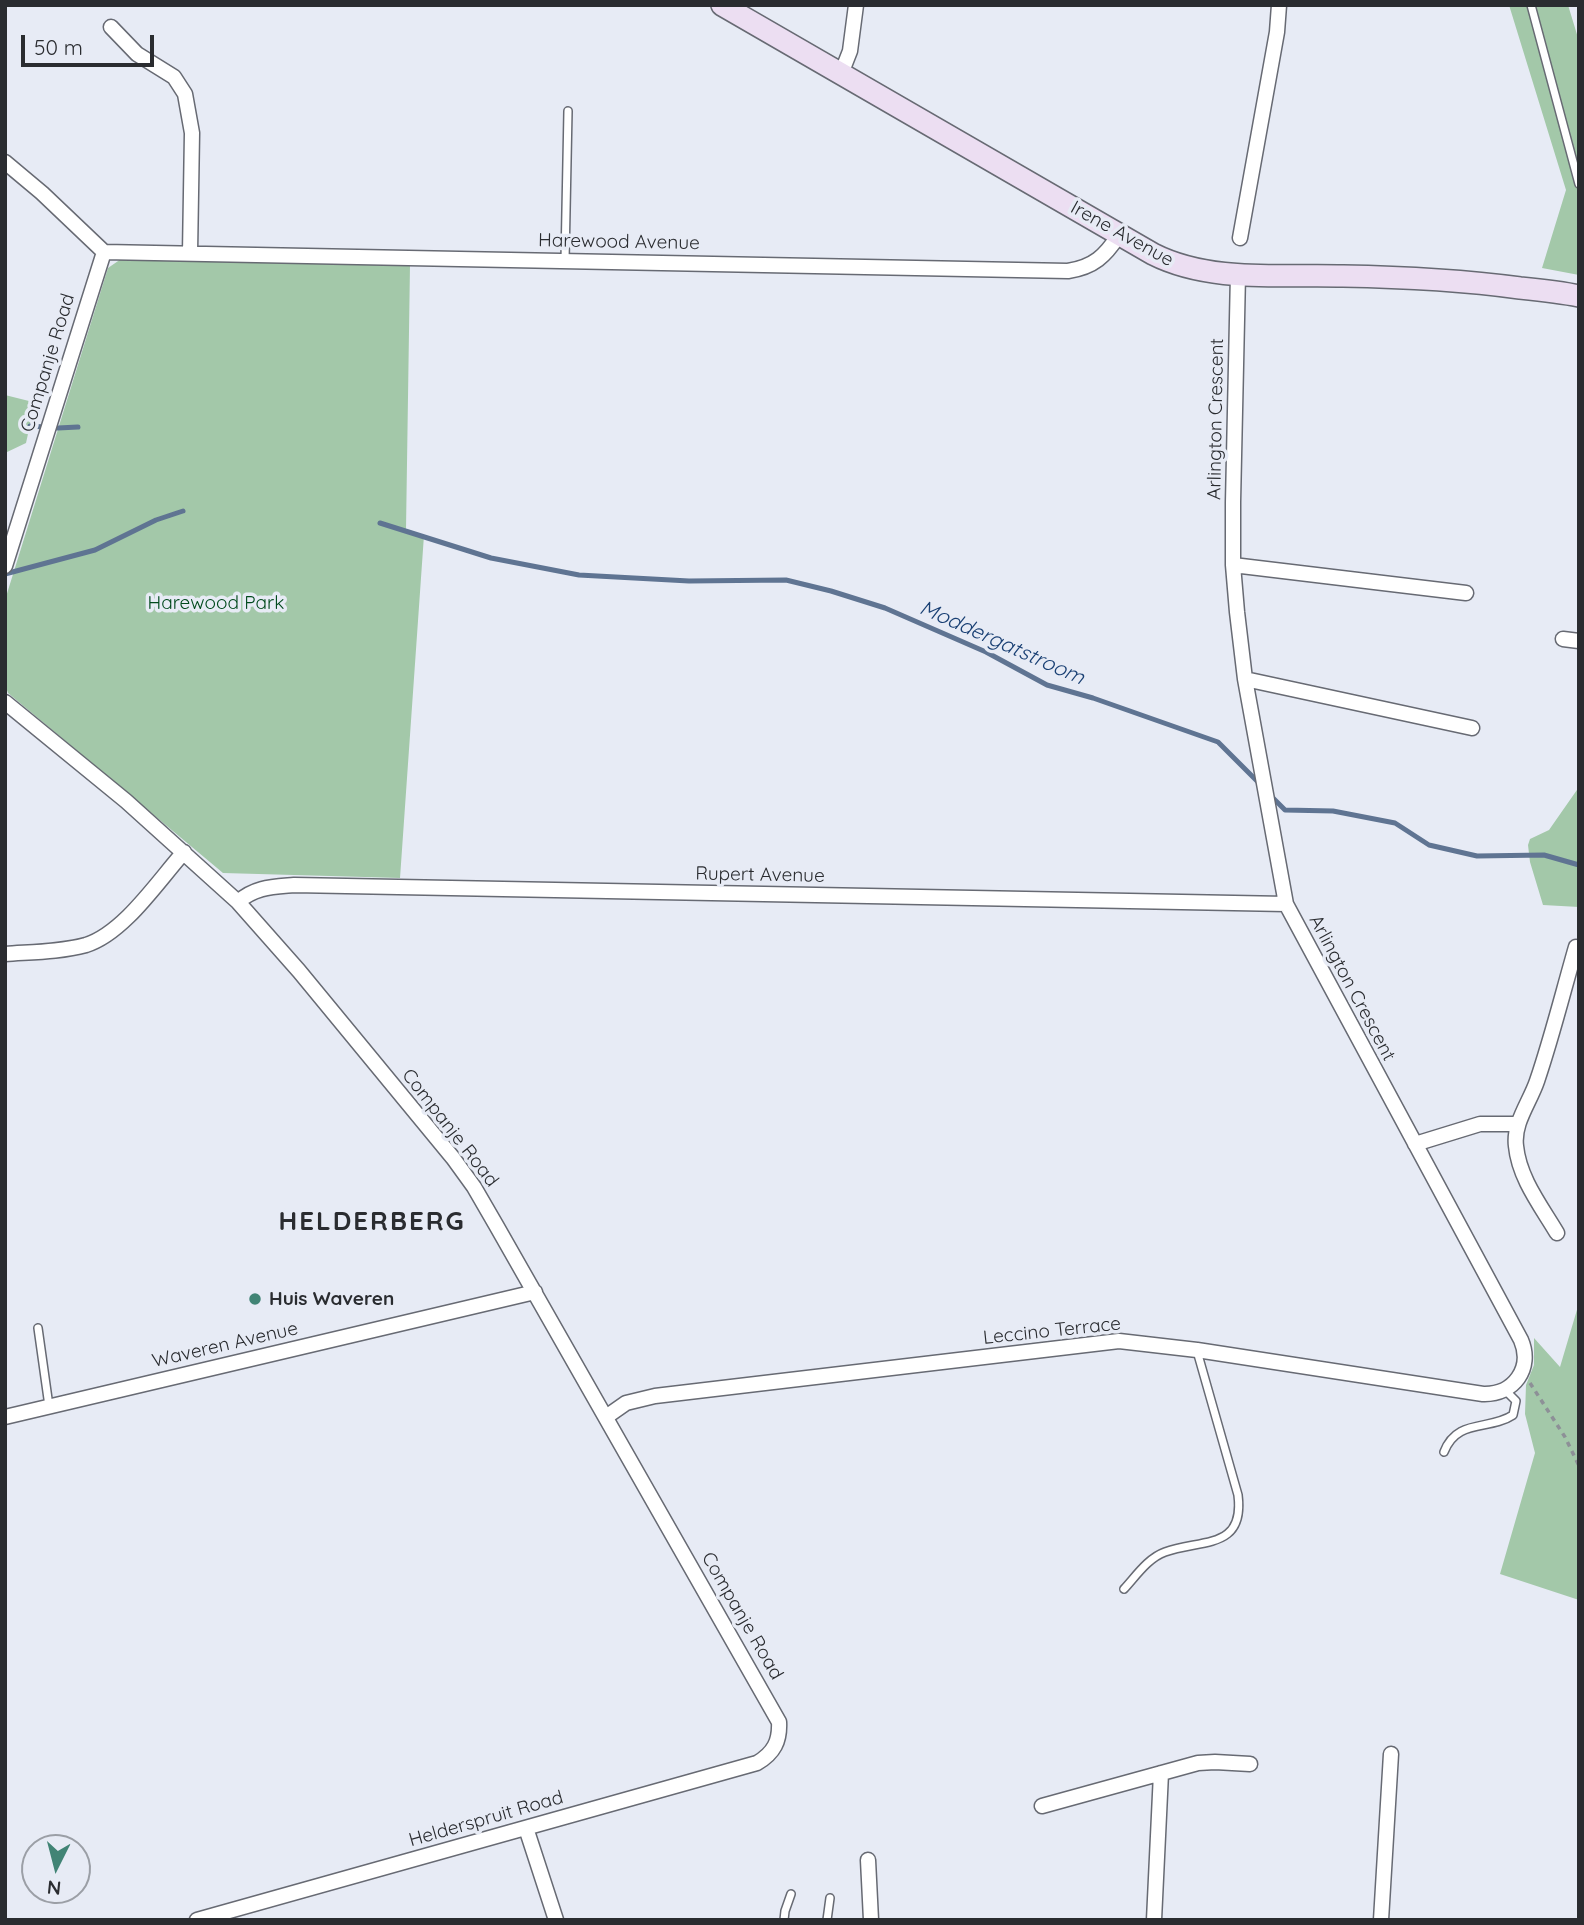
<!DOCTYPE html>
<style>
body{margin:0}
#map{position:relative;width:1584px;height:1925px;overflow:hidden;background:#e7ebf5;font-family:Quicksand,sans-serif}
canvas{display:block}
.frame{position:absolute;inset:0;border:7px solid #2a2c30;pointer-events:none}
.north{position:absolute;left:21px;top:1834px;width:70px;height:70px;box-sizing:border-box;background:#e7ebf5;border:2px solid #9b9fa6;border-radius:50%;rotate:186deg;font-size:19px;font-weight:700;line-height:28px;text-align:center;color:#2a2c30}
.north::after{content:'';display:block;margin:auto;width:24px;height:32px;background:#418475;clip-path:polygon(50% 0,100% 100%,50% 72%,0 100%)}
.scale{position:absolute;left:21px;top:35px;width:133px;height:32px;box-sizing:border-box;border:4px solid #2a2c30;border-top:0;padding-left:9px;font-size:21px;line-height:24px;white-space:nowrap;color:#2a2c30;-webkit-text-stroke:5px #e7ebf5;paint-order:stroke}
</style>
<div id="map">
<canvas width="1584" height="1925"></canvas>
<div class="frame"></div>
<div class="north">N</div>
<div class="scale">50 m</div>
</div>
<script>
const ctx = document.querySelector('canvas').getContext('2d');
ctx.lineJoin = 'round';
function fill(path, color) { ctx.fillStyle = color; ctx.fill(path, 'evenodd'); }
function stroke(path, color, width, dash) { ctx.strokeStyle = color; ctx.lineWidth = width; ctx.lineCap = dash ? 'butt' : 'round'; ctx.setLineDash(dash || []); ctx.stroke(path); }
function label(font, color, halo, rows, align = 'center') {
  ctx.font = font + ' Quicksand,sans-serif'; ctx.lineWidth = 7; ctx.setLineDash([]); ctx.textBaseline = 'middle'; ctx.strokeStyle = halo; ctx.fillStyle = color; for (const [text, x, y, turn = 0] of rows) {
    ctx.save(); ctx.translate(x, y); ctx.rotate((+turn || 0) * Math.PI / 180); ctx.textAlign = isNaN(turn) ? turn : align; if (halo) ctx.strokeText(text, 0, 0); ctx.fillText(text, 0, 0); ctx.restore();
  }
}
fill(new Path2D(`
 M1509 5H1568L1579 41V275L1542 268 1566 190Z
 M121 259 410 265 406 529 424 535 400 878 223 873 8 693 5 684V600L108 268Z
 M5 395 29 401 33 411 26 443 5 453Z
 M1579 787V907L1543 905 1530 862 1528 845 1530 839 1549 830Z
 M1579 1303V1600L1500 1574 1535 1453 1525 1414 1526 1385 1534 1365V1338L1560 1367Z`), '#a3c8a9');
stroke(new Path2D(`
 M30 426 58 428 78 427
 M380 523 491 558 579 575 689 581 786 580 831 591 885 608 986 652 1047 685 1093 698 1218 742 1260 784
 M5 574 95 550 156 520 183 511
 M1269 794 1285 810 1333 811 1395 823 1429 845 1477 856 1544 855 1579 865`), '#5f7492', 5);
const lane = new Path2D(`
 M1531 5 1579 184
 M565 260 568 111
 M38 1328 49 1406
 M1444 1452C1457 1418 1489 1431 1513 1415L1516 1401 1505 1390
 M1124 1589C1136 1576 1148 1558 1165 1552 1201 1539 1245 1550 1238 1495L1197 1351
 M784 1920 785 1911 791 1894
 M827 1920 830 1898`);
const street = new Path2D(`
 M111 27 137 54 174 77 185 94 192 133 190 253
 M841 74 850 51 856 5
 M5 162 42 193 104 252
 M1240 238 1277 32 1279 5
 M104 252 1068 271C1094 267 1105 256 1119 235
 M1233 565 1466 593
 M5 566 104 252
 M1563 639 1579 641
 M1245 679 1472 728
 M5 702 126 801 238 902 299 971 453 1158 474 1187 496 1225 779 1722C780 1741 774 1753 757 1763L197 1920
 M238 902C255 887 272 887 294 885L1286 904
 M5 954C32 952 60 952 86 945 124 933 158 881 184 852
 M1415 1144 1480 1124H1518
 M1557 1233C1541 1206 1519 1178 1516 1146 1513 1123 1530 1102 1537 1081 1552 1037 1563 992 1576 947
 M5 1417 535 1292
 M606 1417 626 1403 655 1396 1119 1341 1197 1350 1483 1394C1514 1395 1533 1368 1521 1340L1286 904 1245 679 1237 612 1233 565V502L1238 274
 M1042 1806 1198 1763 1215 1762 1250 1764
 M526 1828 556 1920
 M868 1860 871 1920
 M1154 1920 1161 1773
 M1381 1920 1391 1754`);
const secondary = new Path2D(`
 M722 5 1153 254C1210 283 1281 274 1343 276 1402 277 1461 280 1520 288 1540 290 1560 292 1579 296`);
stroke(lane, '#676a73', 10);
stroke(street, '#676a73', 17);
stroke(secondary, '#676a73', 24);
stroke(new Path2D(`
 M1530 1383 1565 1437 1579 1466`), '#8d9097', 3.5, [5, 5]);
stroke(lane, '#fff', 7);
stroke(street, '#fff', 14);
stroke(secondary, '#ecdef2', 21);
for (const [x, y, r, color] of [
 [255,1299,7,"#418475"]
]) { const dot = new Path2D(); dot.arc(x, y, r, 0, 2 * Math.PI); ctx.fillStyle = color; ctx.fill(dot); stroke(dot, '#e7ebf5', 2.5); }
label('19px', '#2a2c30', '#e7ebf5', [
 ["Irene Avenue",1122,234,29],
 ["Harewood Avenue",619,242,1],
 ["Companje Road",48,363,-73],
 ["Arlington Crescent",1216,419,-89],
 ["Rupert Avenue",760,875,1],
 ["Arlington Crescent",1352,988,62],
 ["Companje Road",450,1128,52],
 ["Leccino Terrace",1052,1331,-6],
 ["Waveren Avenue",225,1345,-13],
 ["Companje Road",742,1616,60],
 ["Helderspruit Road",486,1819,-16]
]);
label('19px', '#014a1d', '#e7ebf5', [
 ["Harewood Park",216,603]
]);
label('bold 19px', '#2a2c30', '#e7ebf5', [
 ["Huis Waveren",269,1299]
], 'left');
label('italic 21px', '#1a4074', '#e7ebf5', [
 ["Moddergatstroom",1002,643,24]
]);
ctx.letterSpacing = '2px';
label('bold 26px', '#2a2c30', '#e7ebf5', [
 ["HELDERBERG",372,1222]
]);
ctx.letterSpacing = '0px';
</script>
